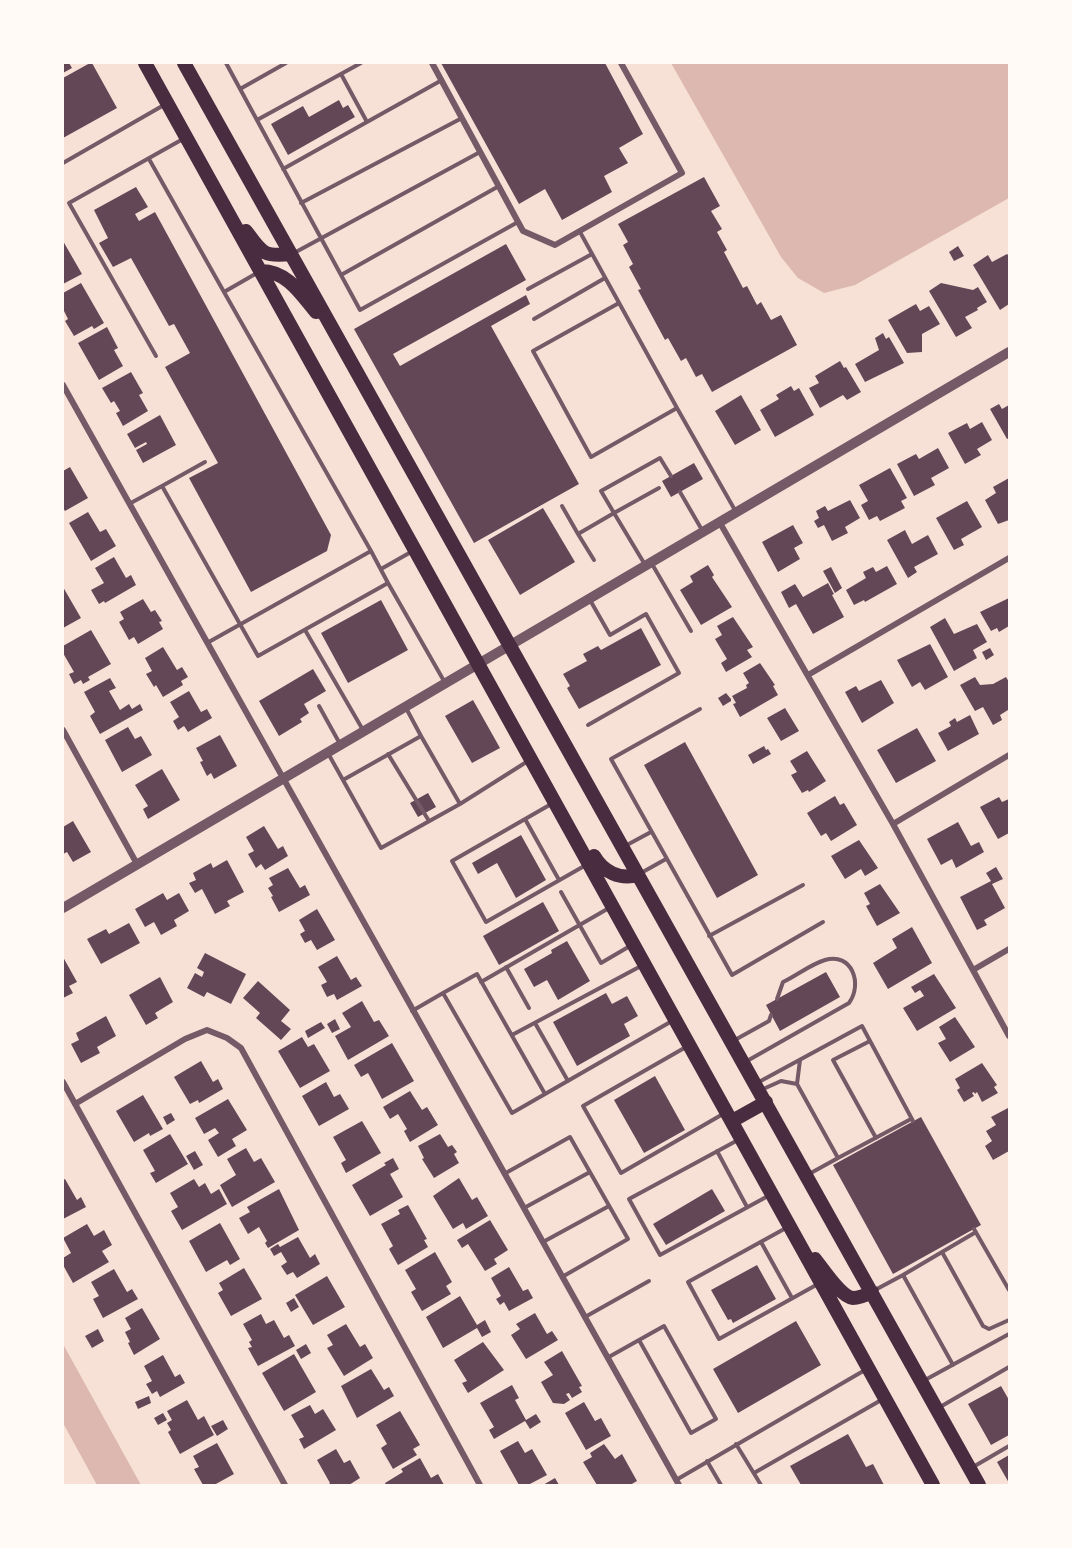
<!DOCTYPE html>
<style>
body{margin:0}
#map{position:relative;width:1072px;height:1548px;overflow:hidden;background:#f7e1d7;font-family:Ubuntu,sans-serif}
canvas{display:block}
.frame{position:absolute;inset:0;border:64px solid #fffaf5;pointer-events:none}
</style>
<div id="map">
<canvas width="1072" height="1548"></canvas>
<div class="frame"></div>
</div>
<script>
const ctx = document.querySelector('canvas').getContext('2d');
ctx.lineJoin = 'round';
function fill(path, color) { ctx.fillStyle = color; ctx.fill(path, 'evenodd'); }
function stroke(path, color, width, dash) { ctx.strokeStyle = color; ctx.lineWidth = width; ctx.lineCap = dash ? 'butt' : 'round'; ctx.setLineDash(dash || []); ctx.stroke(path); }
fill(new Path2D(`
 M671 63H1009V198L855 285 824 293 798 278 781 257Z
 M63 1344 141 1485H97L63 1423Z`), '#dcb8b0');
fill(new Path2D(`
 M63 63H69L72 68 63 73Z
 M90 63H92L117 108 63 138V78Z
 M441 63H605L643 134 619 148 628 163 604 176 612 192 562 220 545 189 519 204Z
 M339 100 343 108 348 105 355 117 288 155 271 124 303 106 309 117Z
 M704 177 720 206 711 211 722 229 717 232 727 250 724 252 743 288 747 286 757 305 761 302 771 320 781 315 797 345 712 392 702 374 696 377 686 358 681 361 668 338 665 340 638 290 641 289 629 267 633 264 623 245 628 242 618 224Z
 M136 187 148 207 135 214 139 221 155 212 331 535 327 551 251 592 189 478 218 463 165 367 190 353 174 324 169 326 131 258 113 267 99 243 108 238 94 210Z
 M63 241 82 274 63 284Z
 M506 244 526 280 393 354 400 366 526 295 530 304 491 326 579 484 474 543 354 329Z
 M958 246 964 256 954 261 949 252Z
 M1007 254 1009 256V304L1000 310 973 265 988 255 992 262Z
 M81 283 104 323 94 329 92 326 74 336 65 321 68 319 63 309V293Z
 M941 283 973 290 978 287 987 302 977 308 978 310 965 317 972 328 956 337 929 291Z
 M916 304 920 311 929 306 940 324 922 334V352L907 353 888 320Z
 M107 327 118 348 114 350 123 366 99 380 78 343Z
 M883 333 886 339 889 337 904 363 865 382 855 364 879 350 875 338Z
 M840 361 844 368 846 367 861 392 847 400 843 395 820 408 809 388 819 383 815 376Z
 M131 372 143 393 139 395 148 411 123 426 116 413 120 411 114 401 111 403 102 388Z
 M791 386 794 391 799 388 814 415 775 437 760 410 779 399 776 395Z
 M741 395 761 430 735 445 715 411Z
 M999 404 1002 409 1009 405V438L1007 439 990 409Z
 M160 415 176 445 143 463 136 450 147 444 146 442 135 448 127 434Z
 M982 422 992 440 977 449 981 455 965 464 948 433 967 423 970 429Z
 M938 448 949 468 931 478 935 485 914 496 897 464 916 454 919 459Z
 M694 463 703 479 671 497 662 481Z
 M70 467 88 498 65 511 63 508V471Z
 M890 468 907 498 901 501 905 508 880 521 877 516 869 520 861 505 868 501 859 485Z
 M1009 478V520L998 524 985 500 996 493 993 487Z
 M850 500 860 518 845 527 848 533 832 541 824 525 818 528 814 521 819 518 816 511 825 506 828 511Z
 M967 501 982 527 961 539 964 545 954 550 936 518Z
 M543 508 575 562 520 595 488 540Z
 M88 512 100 532 106 529 116 546 91 561 69 523Z
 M793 525 803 543 794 548 800 559 778 572 762 542Z
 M905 530 912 544 928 535 938 554 914 567 917 572 908 578 887 540Z
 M114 557 126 578 131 575 136 585 105 603 104 601 99 604 91 590 104 583 95 568Z
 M708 565 714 575 712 577 732 607 701 625 680 590 693 582 690 576Z
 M887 566 897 584 865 602 864 600 854 605 846 590 866 578 863 572 873 567 876 572Z
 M831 567 842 588 835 593 823 571Z
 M828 583 834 594 832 595 844 617 813 634 796 604 789 608 781 592 795 584 803 597Z
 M63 587 81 618 63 628Z
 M1009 598V626L999 632 997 628 991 631 980 612Z
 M143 599 151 612 155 610 162 621 159 622 163 629 138 644 134 637 129 640 119 622 124 619 120 612Z
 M381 600 408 650 348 683 321 633Z
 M733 617 753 647 747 650 752 657 726 672 721 663 727 659 715 639 722 635 717 626Z
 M945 618 954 634 977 624 987 642 973 650 977 658 954 671 930 627Z
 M641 628 661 665 579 709 567 688 570 686 563 674 587 661 583 654 598 646 601 650Z
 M91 630 111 664 88 677 90 680 83 684 81 680 74 684 69 674 74 672 63 653V646Z
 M930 644 948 677 925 690 920 682 912 687 897 660Z
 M163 647 177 670 182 667 188 677 181 681 183 685 163 697 156 685 154 687 146 674 152 671 145 658Z
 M990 648 994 655 986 660 982 652Z
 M760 663 775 685 773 686 778 695 740 717 733 704 736 703 732 696 747 688 746 685 749 683 743 673Z
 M313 669 326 691 304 704 309 713 300 719 302 722 279 736 259 701Z
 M975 677 980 685 993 684 1006 677 1009 682 1008 710 1000 715 1002 720 993 725 983 707 975 711 960 685Z
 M110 678 116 688 109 691 120 710 129 704 132 709 140 704 143 710 100 734 90 716 95 712 84 692Z
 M881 680 894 703 862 723 845 692 856 686 859 691Z
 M189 691 201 712 207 709 212 718 188 732 184 726 178 730 173 721 179 717 170 702Z
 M726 693 731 699V701L723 706 718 698Z
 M473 700 500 748 472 763 445 716Z
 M785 708 799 731 781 741 767 718Z
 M970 715 979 734 948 751 938 733 951 726 949 722 955 718 957 722Z
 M128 727 135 739 141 736 152 755 122 772 105 740Z
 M917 728 936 761 896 783 877 750Z
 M220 735 237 766 214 779 211 773 207 776 200 762 203 761 196 748Z
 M685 742 758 875 717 898 644 765Z
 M764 746 766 750 768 749 771 754 753 764 748 755Z
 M807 751 826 781 809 792 808 790 802 793 791 775 797 772 790 761Z
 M162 769 180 800 148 819 143 809 148 806 135 785Z
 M428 793 436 807 418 817 410 803Z
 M835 796 840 805 844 803 857 825 831 841 826 833 821 836 807 813Z
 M999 797 1002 802 1009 799V833L998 839 980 807Z
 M73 821 91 852 73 862 67 852 63 854V827Z
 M958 822 971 846 979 842 984 852 956 868 952 859 941 865 927 839Z
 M264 826 278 849 283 846 288 856 265 870 261 864 256 868 248 854 254 851 246 837Z
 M521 835 546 880 516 898 497 863 478 874 472 863Z
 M859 840 878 868 865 876 861 869 845 879 831 856Z
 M227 860 244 892 227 901 230 906 215 914 202 889 195 893 189 883 196 880 193 873 211 863 213 868Z
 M996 867 1003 879 992 884 1005 908 984 920 987 925 977 930 960 897 991 881 986 873Z
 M288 868 300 888 305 885 310 895 279 912 271 897 273 896 268 888 273 885 269 878Z
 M880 884 900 913 877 926 866 906 870 904 864 893Z
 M163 893 167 900 179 893 189 911 174 920 177 926 161 935 154 922 145 927 135 909Z
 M543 902 559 931 499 965 483 936Z
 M317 909 335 940 317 950 311 940 305 943 300 934 305 931 299 920Z
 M129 923 140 943 101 964 87 939 106 929 109 934Z
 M912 927 932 963 888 989 873 963 897 948 892 939Z
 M567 941 590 981 558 1000 547 980 534 987 524 969 552 953 551 950Z
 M205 953 246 974 231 1004 207 992 204 997 187 988 195 973 202 977 204 972 197 968Z
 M337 956 351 980 356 977 362 986 337 1000 334 994 327 997 321 985 327 982 318 967Z
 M63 957 77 982 69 986 73 993 63 998Z
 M826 972 840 997 780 1031 766 1005Z
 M934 974 956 1008 917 1031 903 1008 924 996 920 990 915 993 911 987Z
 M160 977 173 1002 155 1013 158 1018 146 1025 129 995Z
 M258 981 290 1010 281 1021 291 1029 281 1040 256 1018 260 1013 243 998Z
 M606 993 612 1004 627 996 638 1016 624 1024 630 1036 577 1066 553 1022Z
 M362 1001 374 1022 379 1020 389 1036 348 1060 335 1036 351 1027 342 1013Z
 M106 1016 116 1036 97 1047 100 1053 81 1063 71 1044 79 1040 76 1033Z
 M955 1017 975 1047 950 1062 938 1043 946 1039 939 1027Z
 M335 1019 340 1029 332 1033 327 1024Z
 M321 1022 325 1028 308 1038 305 1031Z
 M302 1037 308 1047 314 1044 330 1071 300 1088 278 1051Z
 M392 1043 414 1081 382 1099 368 1073 361 1077 354 1065Z
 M201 1061 213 1082 218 1079 223 1089 199 1103 198 1100 190 1104 174 1077Z
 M982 1063 997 1085 994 1087 998 1093 982 1102 977 1092 975 1094 974 1092 972 1093 974 1096 964 1102 957 1090 960 1088 955 1079Z
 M655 1076 685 1130 644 1153 614 1100Z
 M326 1082 334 1097 340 1094 349 1109 319 1126 302 1096Z
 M410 1091 422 1110 427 1107 438 1125 410 1142 404 1131 407 1129 398 1114 390 1119 383 1107Z
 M143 1095 163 1129 150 1136 149 1133 134 1142 116 1111Z
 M228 1099 247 1130 232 1139 236 1146 218 1157 208 1140 219 1133 215 1128 204 1134 195 1118Z
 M1008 1108 1009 1151 993 1160 985 1146 992 1141 986 1131 996 1125 991 1117Z
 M171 1113 175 1120 167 1125 163 1117Z
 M921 1117 981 1225 893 1274 833 1165Z
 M362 1121 381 1153 346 1173 341 1163 346 1160 333 1137Z
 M170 1134 188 1164 156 1183 150 1173 155 1171 143 1150Z
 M440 1134 448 1147 452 1145 457 1152 454 1154 459 1163 434 1178 422 1159 424 1158 418 1146Z
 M246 1148 254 1162 261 1158 275 1182 232 1207 220 1185 236 1175 227 1159Z
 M195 1151 203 1165 194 1170 186 1156Z
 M393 1158 399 1169 390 1174 403 1197 370 1216 352 1185 386 1165 384 1163Z
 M459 1178 472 1200 477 1197 488 1216 466 1229 463 1223 453 1229 433 1196Z
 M65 1179 77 1200 81 1197 86 1207 63 1219V1180Z
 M194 1179 199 1187 205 1183 211 1194 219 1189 227 1204 182 1230 171 1211 178 1207 170 1193Z
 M279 1189 299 1230 268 1248 265 1243 267 1241 259 1227 248 1234 239 1218 250 1212 247 1207Z
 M712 1189 725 1211 666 1245 653 1224Z
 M408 1205 427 1239 424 1240 428 1247 398 1265 389 1249 393 1246 381 1224 400 1214 398 1210Z
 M490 1220 508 1250 494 1259 497 1264 485 1271 468 1244 462 1248 457 1240Z
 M220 1223 240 1259 230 1265 227 1260 206 1272 189 1241Z
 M87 1224 94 1236 104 1230 112 1245 102 1251 109 1262 73 1283 63 1265V1258L71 1253 63 1238Z
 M298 1237 310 1258 315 1254 320 1264 297 1278 293 1272 287 1275 281 1266 287 1262 281 1252 274 1256 270 1249 278 1244 280 1247Z
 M435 1252 452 1282 446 1286 451 1294 422 1311 411 1292 416 1289 405 1270Z
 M757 1265 776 1299 733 1323 731 1319 728 1320 711 1290Z
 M509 1267 523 1291 528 1289 533 1298 509 1311 504 1302 500 1305 496 1299 501 1296 491 1278Z
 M244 1268 262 1299 231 1316 218 1293 223 1290 219 1283Z
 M114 1269 127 1292 132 1289 138 1299 103 1318 93 1299 99 1296 91 1282Z
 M327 1276 345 1307 313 1325 295 1295Z
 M460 1296 477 1325 485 1320 491 1332 482 1337 477 1328 443 1348 426 1317Z
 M294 1298 299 1307 291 1312 286 1303Z
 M142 1308 160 1339 134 1355 128 1343 130 1342 125 1332 131 1329 125 1318Z
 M535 1313 547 1334 552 1331 558 1340 526 1359 511 1335 520 1329 516 1324Z
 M261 1314 266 1324 274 1320 284 1338 289 1335 295 1346 258 1366 248 1348 252 1347 249 1342 252 1340 243 1324Z
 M796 1321 821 1365 738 1413 713 1369Z
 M346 1324 360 1347 365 1344 373 1358 344 1376 327 1348 333 1345 327 1335Z
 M98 1329 104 1341 92 1348 85 1336Z
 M483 1342 504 1370 468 1393 462 1383 467 1381 454 1360Z
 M306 1344 311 1353 301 1359 296 1350Z
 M562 1351 582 1386 579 1387 582 1392 572 1398 569 1393 566 1394 570 1400 564 1404 553 1403 541 1382 553 1375 544 1362Z
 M294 1354 316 1392 284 1411 262 1373Z
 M163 1355 175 1377 180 1374 185 1383 160 1397 157 1391 152 1394 146 1384 152 1381 144 1366Z
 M371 1369 384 1390 389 1387 394 1396 357 1418 341 1386Z
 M512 1385 519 1398 515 1400 526 1420 536 1414 541 1422 530 1429 525 1421 494 1439 489 1430 494 1427 480 1403Z
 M1001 1386 1009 1400V1435L991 1445 968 1404Z
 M149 1396 151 1403 138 1409 135 1402Z
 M187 1400 198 1420 204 1416 214 1435 180 1454 168 1432 171 1430 167 1423 172 1420 167 1411Z
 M584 1402 595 1421 601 1418 611 1436 586 1450 565 1413Z
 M310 1405 315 1414 323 1409 336 1430 304 1449 299 1439 304 1437 291 1415Z
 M400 1411 420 1445 413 1449 417 1455 393 1469 381 1448 387 1444 376 1425Z
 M163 1413 167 1420 158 1425 154 1418Z
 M223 1420 228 1429 217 1436 211 1426Z
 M848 1434 866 1467 873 1464 884 1485H801L790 1466Z
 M518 1441 525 1453 532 1449 547 1475 528 1485H519L500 1451Z
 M217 1443 234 1474 214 1485H203L194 1469 199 1467 193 1456Z
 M604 1444 615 1459 622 1454 637 1481 630 1485H597L583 1462 592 1457 590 1453Z
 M336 1449 344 1463 350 1460 360 1478 349 1485H328L330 1483 317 1460Z
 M1009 1455V1483L997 1462Z
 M420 1458 431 1478 438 1474 444 1485H386L385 1483 403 1472 401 1469Z
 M555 1478 559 1485H543Z`), '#644757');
stroke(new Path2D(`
 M226 63 360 310 518 222
 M341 74 367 122
 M240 89 286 63
 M257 120 361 63
 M149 159 224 292 257 273
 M63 163 164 105
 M283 169 442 80
 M301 203 462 118
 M580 232 677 408 591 457 533 351 619 303
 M294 253 480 152
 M341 275 499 186
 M528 289 592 254
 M534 319 605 278
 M156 356 69 203 183 139
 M677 408 736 512
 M162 486 205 462
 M659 488 614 513 601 491 660 458 671 476
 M680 492 702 530
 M129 504 162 486 258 656 388 583 371 551
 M562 506 578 534 614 513 644 563
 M578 534 594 560
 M652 564 691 631
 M381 569 411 552
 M388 583 444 681
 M305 630 363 730
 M207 643 371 551 224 292
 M319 706 340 744
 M700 709 611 759 732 975 823 922
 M588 725 679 673 646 614 610 635 590 600
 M421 736 460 804
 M388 754 429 821
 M329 755 381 848 460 804 528 761
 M343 780 421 736 406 708
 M553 803 452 861 486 922 586 865
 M525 819 559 880
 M625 846 651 832
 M641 873 666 859
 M561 892 601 963 630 946
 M709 936 803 885
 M506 967 529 1008
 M481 982 609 908
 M412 1011 443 993
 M535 1023 568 1081
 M512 1035 641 966
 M733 1041 769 1021 771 1015
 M870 1041 833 1060 876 1138
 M686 1047 583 1106 621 1173 723 1114
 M800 1060 797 1084 838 1158 809 1174
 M747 1061 849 1003C863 984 852 952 825 960 811 964 796 976 783 982L777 999
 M757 1083 862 1026 913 1121
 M761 1090 781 1081 797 1084
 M545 1094 477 974 443 993 512 1113 672 1021
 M738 1140 629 1199 660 1255 768 1196
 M717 1151 747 1207
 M838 1158 911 1119
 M504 1174 570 1137 628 1239 562 1277
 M524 1208 590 1172
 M786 1228 688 1282 719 1339 818 1284
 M974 1229 1009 1290
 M543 1242 609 1206
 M761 1242 792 1298
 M942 1252 983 1326 989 1329 1009 1320
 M903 1275 976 1232
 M875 1290 903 1275 953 1365
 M585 1317 649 1281
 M607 1358 664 1326 716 1419 691 1433 639 1340
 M925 1380 1009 1334
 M940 1407 1009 1367
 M736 1444 761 1485
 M707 1461 721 1485
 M973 1467 1009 1446
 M754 1473 883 1399
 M676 1480 865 1370`), '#755966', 4);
stroke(new Path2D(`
 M432 63 523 231 555 245 682 173 621 63
 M63 385 679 1485
 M720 523 893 824 1009 1036
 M808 675 1009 558
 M63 730 137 864
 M893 824 1009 755
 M973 970 1009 949
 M63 1082 285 1485
 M75 1104 185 1039 207 1030 227 1038 241 1048 480 1485`), '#755966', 6);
stroke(new Path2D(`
 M63 908 1009 352`), '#755966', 10);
stroke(new Path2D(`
 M145 63 933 1485
 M184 63 979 1485
 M246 231C262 253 263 257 291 254
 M261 271C287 271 301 294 316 312
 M594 856C603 872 620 880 638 875
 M732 1121 766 1102
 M815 1259C823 1269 841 1297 853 1298 859 1298 866 1295 872 1292`), '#4a2c40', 14);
</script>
